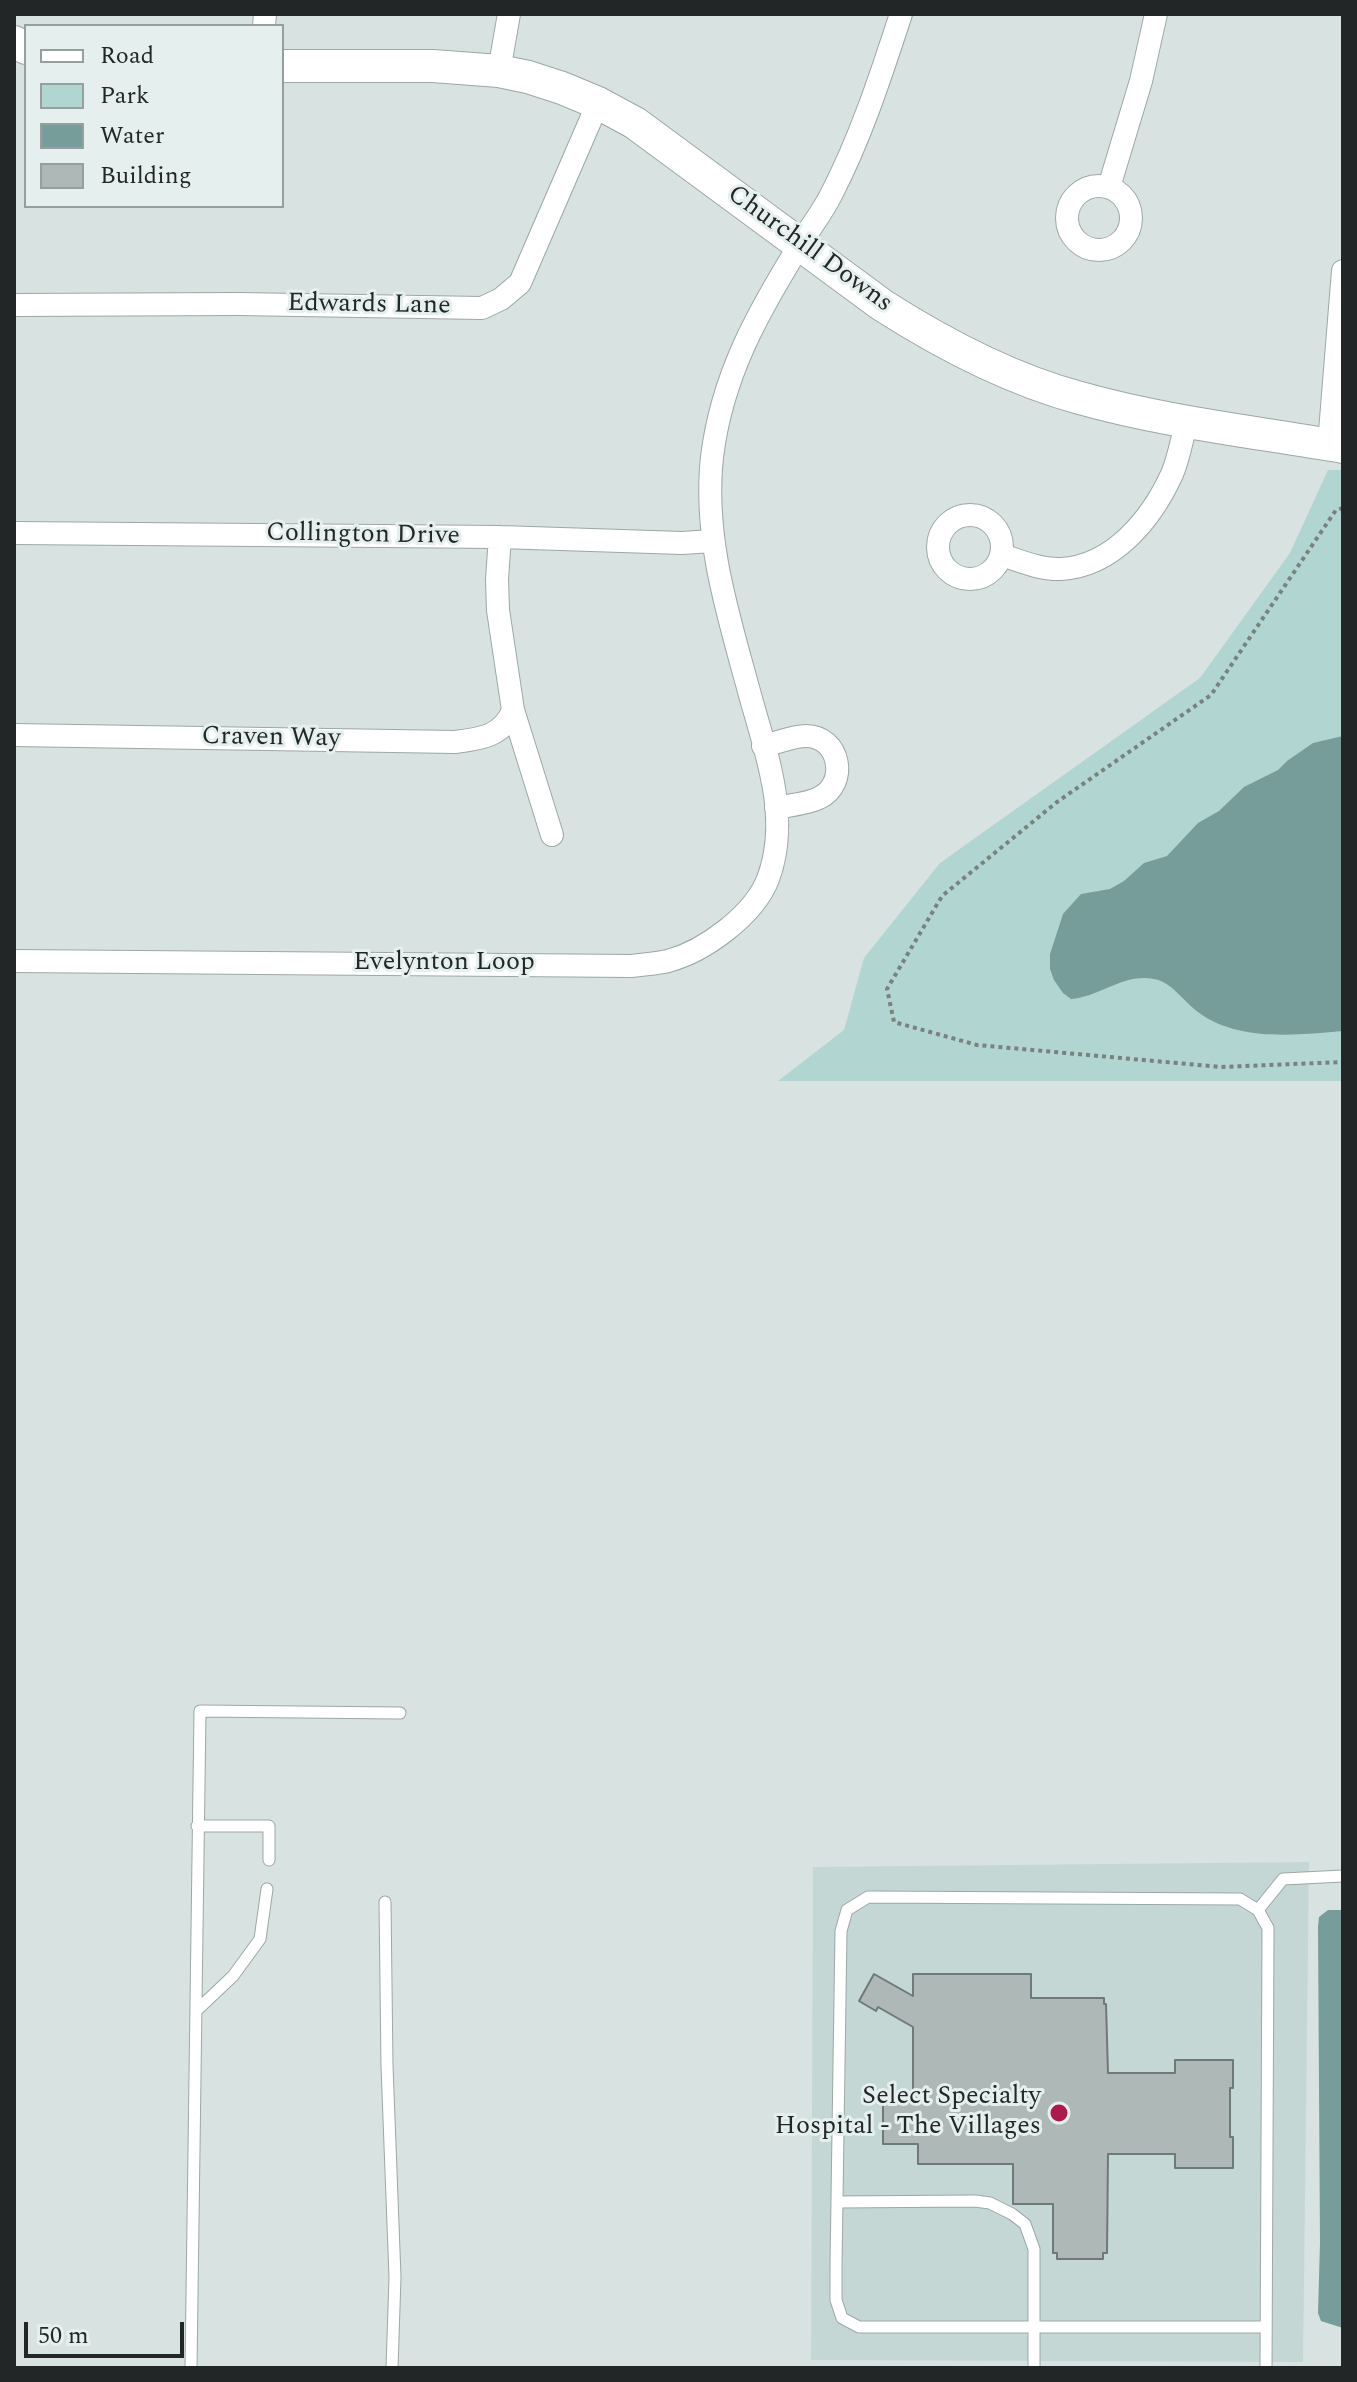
<!DOCTYPE html>
<style>
body{margin:0}
#map{position:relative;width:1357px;height:2382px;overflow:hidden;background:#d7e2e1;font-family:Spectral,serif}
canvas{display:block}
.frame{position:absolute;inset:0;border:16px solid #222626;pointer-events:none}
.legend{position:absolute;left:24px;top:24px;width:260px;height:184px;box-sizing:border-box;background:#e4efee;border:2px solid #969f9e;margin:0;padding:10px 14px;list-style:none;font-size:24px;color:#222626}
.legend li{display:flex;align-items:center;gap:16px;height:40px}
.legend b{width:40px;border:2px solid #969f9e}
.scale{position:absolute;left:24px;top:2322px;width:160px;height:36px;box-sizing:border-box;border:4px solid #222626;border-top:0;padding-left:10px;font-size:24px;line-height:28px;white-space:nowrap;color:#222626;-webkit-text-stroke:6px #e4efee;paint-order:stroke}
</style>
<div id="map">
<canvas width="1357" height="2382"></canvas>
<div class="frame"></div>
<ul class="legend">
<li><b style="height:10px;background:#fff"></b>Road</li>
<li><b style="height:22px;background:#b1d5d1"></b>Park</li>
<li><b style="height:22px;background:#769d99"></b>Water</li>
<li><b style="height:22px;background:#aeb8b7"></b>Building</li>
</ul>
<div class="scale">50 m</div>
</div>
<script>
const ctx = document.querySelector('canvas').getContext('2d');
ctx.lineJoin = 'round';
function fill(path, color) { ctx.fillStyle = color; ctx.fill(path, 'evenodd'); }
function stroke(path, color, width, dash) { ctx.strokeStyle = color; ctx.lineWidth = width; ctx.lineCap = dash ? 'butt' : 'round'; ctx.setLineDash(dash || []); ctx.stroke(path); }
function label(font, color, halo, rows, align = 'center') {
  ctx.font = font + ' Spectral,serif'; ctx.lineWidth = 6; ctx.setLineDash([]); ctx.textBaseline = 'middle'; ctx.strokeStyle = halo; ctx.fillStyle = color; for (const [text, x, y, turn = 0] of rows) {
    ctx.save(); ctx.translate(x, y); ctx.rotate((+turn || 0) * Math.PI / 180); ctx.textAlign = isNaN(turn) ? turn : align; if (halo) ctx.strokeText(text, 0, 0); ctx.fillText(text, 0, 0); ctx.restore();
  }
}
fill(new Path2D(`
 M1309 1862 1303 2362 811 2360 813 1867Z`), '#c4d7d5');
fill(new Path2D(`
 M1328 470H1343V1081H778L844 1030 864 958 940 863 1200 678 1290 553Z`), '#b1d5d1');
fill(new Path2D(`
 M1343 736V1031C1296 1035 1238 1042 1198 1012 1184 1002 1172 982 1154 979 1123 973 1100 997 1071 999L1063 993 1054 980 1050 969V954L1063 914 1081 894 1110 889 1124 881 1144 863 1167 856 1198 823 1219 811 1244 787 1278 770 1287 761 1313 743Z
 M1328 1910H1343V2328L1321 2321 1318 2313 1320 2243 1318 1927 1319 1917Z`), '#769d99');
const building = new Path2D(`
 M874 1974 913 1996V1974H1031V1998H1104V2004H1106L1108 2073H1175V2060H1233V2088H1230V2137H1233V2168H1175V2154H1108L1107 2253H1103V2259H1057V2253H1053V2204H1013V2164H918V2144H883V2103H913V2027L878 2007 876 2011 859 2001Z`);
fill(building, '#aeb8b7');
stroke(building, '#6f7978', 2);
const lane = new Path2D(`
 M197 1826H269V1860
 M385 1902 387 2066 395 2277 392 2368
 M1258 1910 1283 1879 1343 1876
 M196 2011 233 1976 260 1939 267 1889
 M837 2202 975 2201 990 2203 1012 2214 1025 2224 1034 2249V2368
 M1265 2327H859L842 2318 836 2300V2266L841 1931 847 1910 868 1897 1240 1899 1258 1910 1268 1928 1266 2368
 M191 2368 200 1711 400 1713`);
const street = new Path2D(`
 M264 26 265 14
 M499 71 509 14
 M1067 218a32 32 0 1 1 64 0a32 32 0 1 1-64 0Z
 M1109 187 1141 81 1156 14
 M14 305 238 304 482 308 501 299 520 283 598 103
 M1329 444 1343 271
 M938 547a32 32 0 1 1 64 0a32 32 0 1 1-64 0Z
 M14 533 500 537 682 543 712 541
 M500 537 497 579 498 610 513 710 552 835
 M1002 555C1020 561 1041 570 1061 569 1114 566 1152 518 1172 474 1179 458 1182 438 1187 421
 M14 735 455 742C481 739 503 736 513 710
 M763 746C777 743 793 736 806 736 840 736 849 784 819 798 807 804 790 805 776 808
 M14 961 632 966C643 964 656 964 668 961 705 951 754 915 768 879 791 818 766 753 750 695 729 617 703 539 712 457 722 376 757 314 799 246 809 229 822 213 831 195 861 137 881 75 901 14`);
const secondary = new Path2D(`
 M14 42 26 48
 M282 66H433L499 71 528 77 562 88 598 103 635 123 882 305C943 344 1009 379 1080 398 1165 422 1255 432 1343 447`);
stroke(lane, '#9da7a6', 13);
stroke(street, '#9da7a6', 24);
stroke(secondary, '#9da7a6', 34);
stroke(new Path2D(`
 M1343 508 1336 510 1211 695 1057 802 942 896 887 989 894 1022 977 1045 1221 1067 1343 1062`), '#7a8181', 4, [4, 4]);
stroke(lane, '#fff', 11);
stroke(street, '#fff', 22);
stroke(secondary, '#fff', 32);
for (const [x, y, r, color] of [
 [1059,2113,10,"#ac1a4d"]
]) { const dot = new Path2D(); dot.arc(x, y, r, 0, 2 * Math.PI); ctx.fillStyle = color; ctx.fill(dot); stroke(dot, '#e4efee', 3); }
label('26px', '#222626', '#e4efee', [
 ["Churchill Downs",809,250,36],
 ["Edwards Lane",369,306,1],
 ["Collington Drive",363,536,1],
 ["Craven Way",271,739,1],
 ["Evelynton Loop",444,964]
]);
label('26px', '#222626', '#e4efee', [
 ["Select Specialty",1041,2098],
 ["Hospital - The Villages",1041,2128]
], 'right');
</script>
